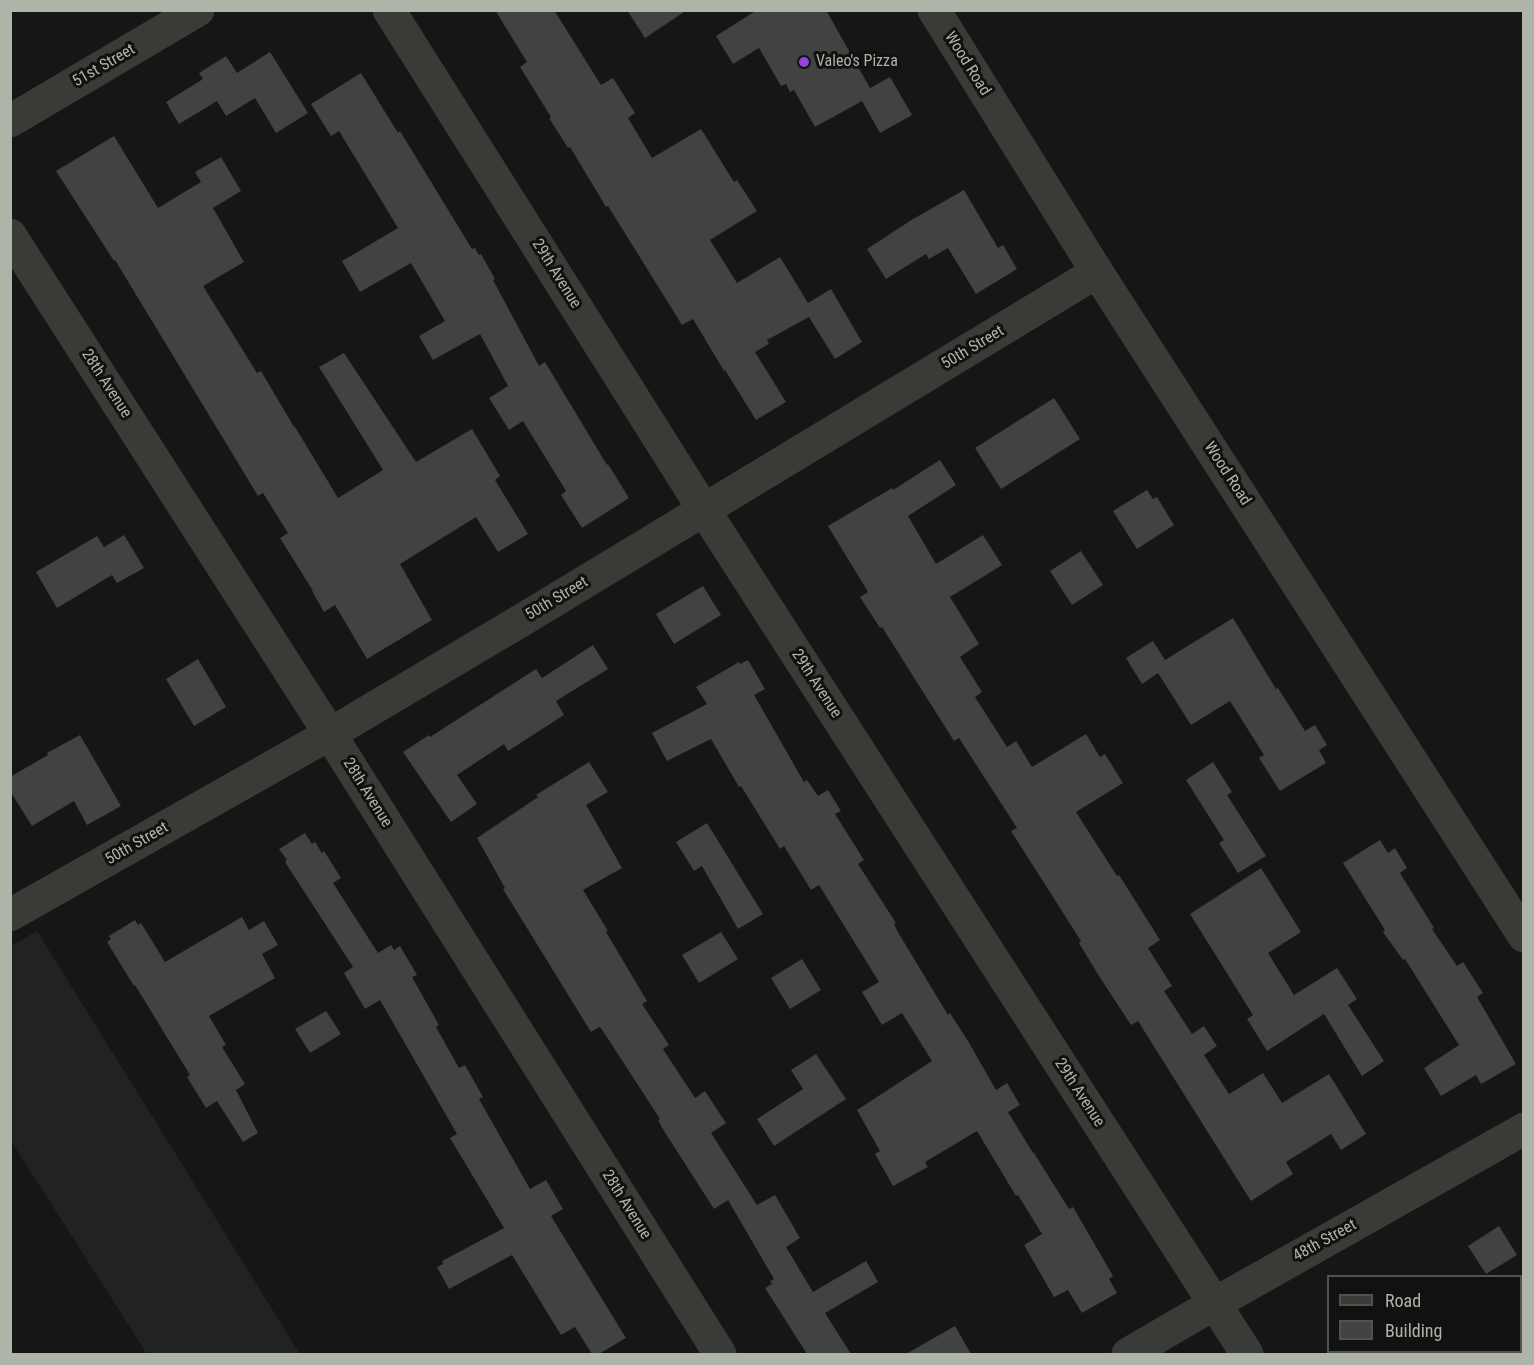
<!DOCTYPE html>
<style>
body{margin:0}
#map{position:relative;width:1534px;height:1365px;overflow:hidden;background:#151615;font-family:"Roboto Condensed",sans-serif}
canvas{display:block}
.frame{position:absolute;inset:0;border:12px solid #aeb5a8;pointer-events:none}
.legend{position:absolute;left:1327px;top:1275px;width:195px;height:78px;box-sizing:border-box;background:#101110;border:2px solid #4f534d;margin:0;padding:8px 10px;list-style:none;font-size:18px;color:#aeb5a8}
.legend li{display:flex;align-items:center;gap:12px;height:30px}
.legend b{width:30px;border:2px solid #4f534d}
</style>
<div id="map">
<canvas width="1534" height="1365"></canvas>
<div class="frame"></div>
<ul class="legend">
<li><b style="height:8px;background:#383b36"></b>Road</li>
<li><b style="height:16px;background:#40433f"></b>Building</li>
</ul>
</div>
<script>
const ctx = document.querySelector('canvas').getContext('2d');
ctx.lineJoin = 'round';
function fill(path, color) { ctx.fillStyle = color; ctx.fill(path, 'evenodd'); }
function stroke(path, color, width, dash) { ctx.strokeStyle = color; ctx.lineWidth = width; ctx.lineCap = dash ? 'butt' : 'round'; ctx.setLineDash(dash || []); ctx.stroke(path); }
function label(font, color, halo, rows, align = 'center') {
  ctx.font = font + ' "Roboto Condensed",sans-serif'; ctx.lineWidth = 6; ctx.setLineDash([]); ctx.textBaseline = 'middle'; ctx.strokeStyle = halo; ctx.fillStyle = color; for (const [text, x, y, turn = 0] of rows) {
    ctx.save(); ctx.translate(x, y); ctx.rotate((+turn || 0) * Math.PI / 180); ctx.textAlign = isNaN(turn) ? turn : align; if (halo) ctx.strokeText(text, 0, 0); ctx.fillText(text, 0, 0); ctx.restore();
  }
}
fill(new Path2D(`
 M37 931 300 1354H147L11 1141V946Z`), '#212321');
fill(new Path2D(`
 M495 10H554L601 85 613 78 635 113 628 118 652 158 701 129 734 182 737 180 757 211 710 240 737 283 780 257 808 303 831 289 862 342 835 359 809 317 767 340 769 344 755 352 786 402 756 420 725 370 724 371 693 319 682 325 608 206 606 207 570 147 568 148 549 118 551 117 520 67 527 62Z
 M627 10H687L645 38Z
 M757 10H826L870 88 890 77 912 115 880 133 862 101 815 127 794 90 790 92 786 84 781 86 759 48 733 64 716 36Z
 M270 52 308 113 276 133 255 98 226 116 217 101 179 124 166 102 203 79 199 73 226 56 237 73Z
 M361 73 398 133 400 131 472 249 475 248 479 255 481 254 495 279 493 280 539 366 545 362 607 465 608 464 629 498 582 528 561 495 566 491 523 421 509 430 489 398 508 386 480 334 433 360 419 336 445 321 411 263 360 292 342 261 398 228 339 131 331 136 311 104Z
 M114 136 158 208 201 182 195 172 221 157 241 191 213 208 244 262 203 286 257 373 261 371 294 427H295L338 498 383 470 319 367 344 353 416 462 472 429 500 476 495 480 528 534 498 552 476 517 400 564 432 620 367 659 335 605 324 612 312 591H313L280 538 288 533 263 493 258 496 115 260 114 261 56 171Z
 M964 190 998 248 1003 245 1017 269 976 294 948 248 929 259 926 254 886 279 867 249 913 219Z
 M1054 398 1080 439 1001 489 975 448Z
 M940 460 956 485 908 516 936 564 983 535 1002 565 950 597 979 644 960 657 982 692 975 697 1007 747 1016 741 1032 767 1086 734 1100 757 1105 754 1123 783 1076 812 1117 876 1119 875 1160 940 1148 948 1172 986 1164 991 1192 1034 1204 1026 1217 1046 1204 1055 1229 1094 1263 1073 1282 1103 1329 1074 1366 1134 1341 1150 1331 1134 1286 1162 1293 1174 1251 1201 1138 1021 1131 1025 1099 976 1079 943 1081 941 1011 831 1017 828 959 738 954 741 882 627 880 628 860 597 868 592 828 526 892 488 893 490Z
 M1147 490 1153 499 1157 497 1174 525 1137 549 1113 511Z
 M124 535 144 568 117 583 112 575 57 608 36 572 97 536 104 547Z
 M1081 551 1103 585 1072 605 1050 571Z
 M703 586 721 615 674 644 656 614Z
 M1233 618 1276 689 1278 688 1305 731 1315 725 1327 745 1319 750 1326 763 1280 791 1259 758 1264 755 1230 701 1191 725 1158 673 1142 684 1126 658 1153 641 1165 660Z
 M593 645 608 669 556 701 564 715 508 751 504 744 457 775 477 804 451 822 403 752 429 735 430 737 536 669 542 678Z
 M198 659 226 707 194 726 166 679Z
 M748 660 765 689 754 695 804 782 807 780 818 796 828 790 841 811 835 814 864 860 858 864 896 923 894 924 899 934 948 1015 950 1013 968 1041 996 1090 1007 1083 1020 1105 1008 1112 1033 1153H1034L1069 1209 1073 1207 1113 1276 1109 1279 1117 1293 1082 1313 1068 1290 1054 1297 1024 1245 1042 1234 1018 1195 1016 1196 977 1131 925 1162 928 1167 893 1186 875 1154 880 1151 857 1110 932 1061 902 1013 882 1025 862 992 879 982 819 885 811 890 784 846 780 849 741 786 739 787 711 739 667 761 652 733 707 704 696 687 739 662 740 664Z
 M80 735 121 806 87 825 74 801 32 826 10 791V777L48 755 47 753Z
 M589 762 608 792 586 805 622 868 583 890 608 931 606 932 647 1001 642 1004 669 1045 663 1049 695 1098 705 1091 726 1123 711 1133 757 1205 775 1195 800 1238 786 1247 813 1292 866 1261 878 1282 825 1313 851 1354H807L765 1288 772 1284 770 1281 774 1279 728 1200 714 1209 664 1131 658 1120 660 1119 601 1028 599 1027 591 1032 503 889 505 888 477 838 538 797 536 795Z
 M1213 762 1232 792 1227 795 1266 856 1238 873 1219 843 1224 840 1186 780Z
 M707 823 763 914 738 929 702 866 694 871 676 842Z
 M305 833 312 844 315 842 322 853 324 851 341 878 333 883 378 953 391 945 394 950 400 946 417 975 412 977 439 1025 436 1027 459 1068 465 1065 483 1097 479 1099 530 1189 546 1180 563 1209 551 1216 626 1338 599 1354H592L575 1327 561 1335 512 1255 449 1289 437 1267 443 1264 442 1261 504 1228 450 1138 457 1134 380 1000 365 1009 344 973 353 967 285 862 287 860 279 849Z
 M1380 840 1388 853 1395 848 1407 868 1400 873 1434 928 1432 929 1457 966 1463 962 1483 993 1477 997 1516 1064 1481 1084 1476 1075 1441 1096 1424 1068 1459 1045 1405 959 1403 960 1383 932 1385 930 1343 863Z
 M1261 868 1301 932 1268 953 1294 995 1337 968 1357 999 1348 1005 1384 1061 1362 1076 1324 1014 1267 1051 1247 1019 1253 1015 1190 914Z
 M242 917 249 930 264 921 278 945 262 954 275 978 209 1016 226 1045 222 1047 245 1084 236 1090 258 1133 243 1142 217 1101 206 1108 187 1077 190 1075 135 985 134 986 107 942 111 939 109 936 135 920 138 925 141 923 165 962Z
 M721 932 738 959 699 983 682 955Z
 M802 959 821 990 790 1009 771 978Z
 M326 1011 341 1034 310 1053 295 1029Z
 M816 1054 846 1099 774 1146 757 1119 803 1089 791 1070Z
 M1499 1226 1517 1255 1486 1274 1468 1246Z
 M955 1326 971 1354H906Z`), '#40433f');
stroke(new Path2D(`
 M389 10 704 510 1247 1354
 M934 10 1097 272 1524 936
 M10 121 198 10
 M10 235 330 734 720 1354
 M10 915 330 734 522 620 1097 272
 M1128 1354 1214 1304 1524 1129`), '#383b36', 33);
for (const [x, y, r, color] of [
 [804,62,6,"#9145de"]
]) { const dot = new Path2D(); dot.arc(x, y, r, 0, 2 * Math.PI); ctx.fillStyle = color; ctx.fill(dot); stroke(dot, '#101110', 2); }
label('16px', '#aeb5a8', '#101110', [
 ["Valeo's Pizza",816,62]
], 'left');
label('16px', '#aeb5a8', '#101110', [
 ["Wood Road",967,64,58],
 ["51st Street",104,66,-30],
 ["29th Avenue",556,274,58],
 ["50th Street",973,348,-31],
 ["28th Avenue",106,384,57],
 ["Wood Road",1227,474,57],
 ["50th Street",557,599,-31],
 ["29th Avenue",816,684,57],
 ["28th Avenue",367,793,58],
 ["50th Street",137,844,-30],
 ["29th Avenue",1079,1093,57],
 ["28th Avenue",626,1205,58],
 ["48th Street",1325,1241,-29]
]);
</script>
